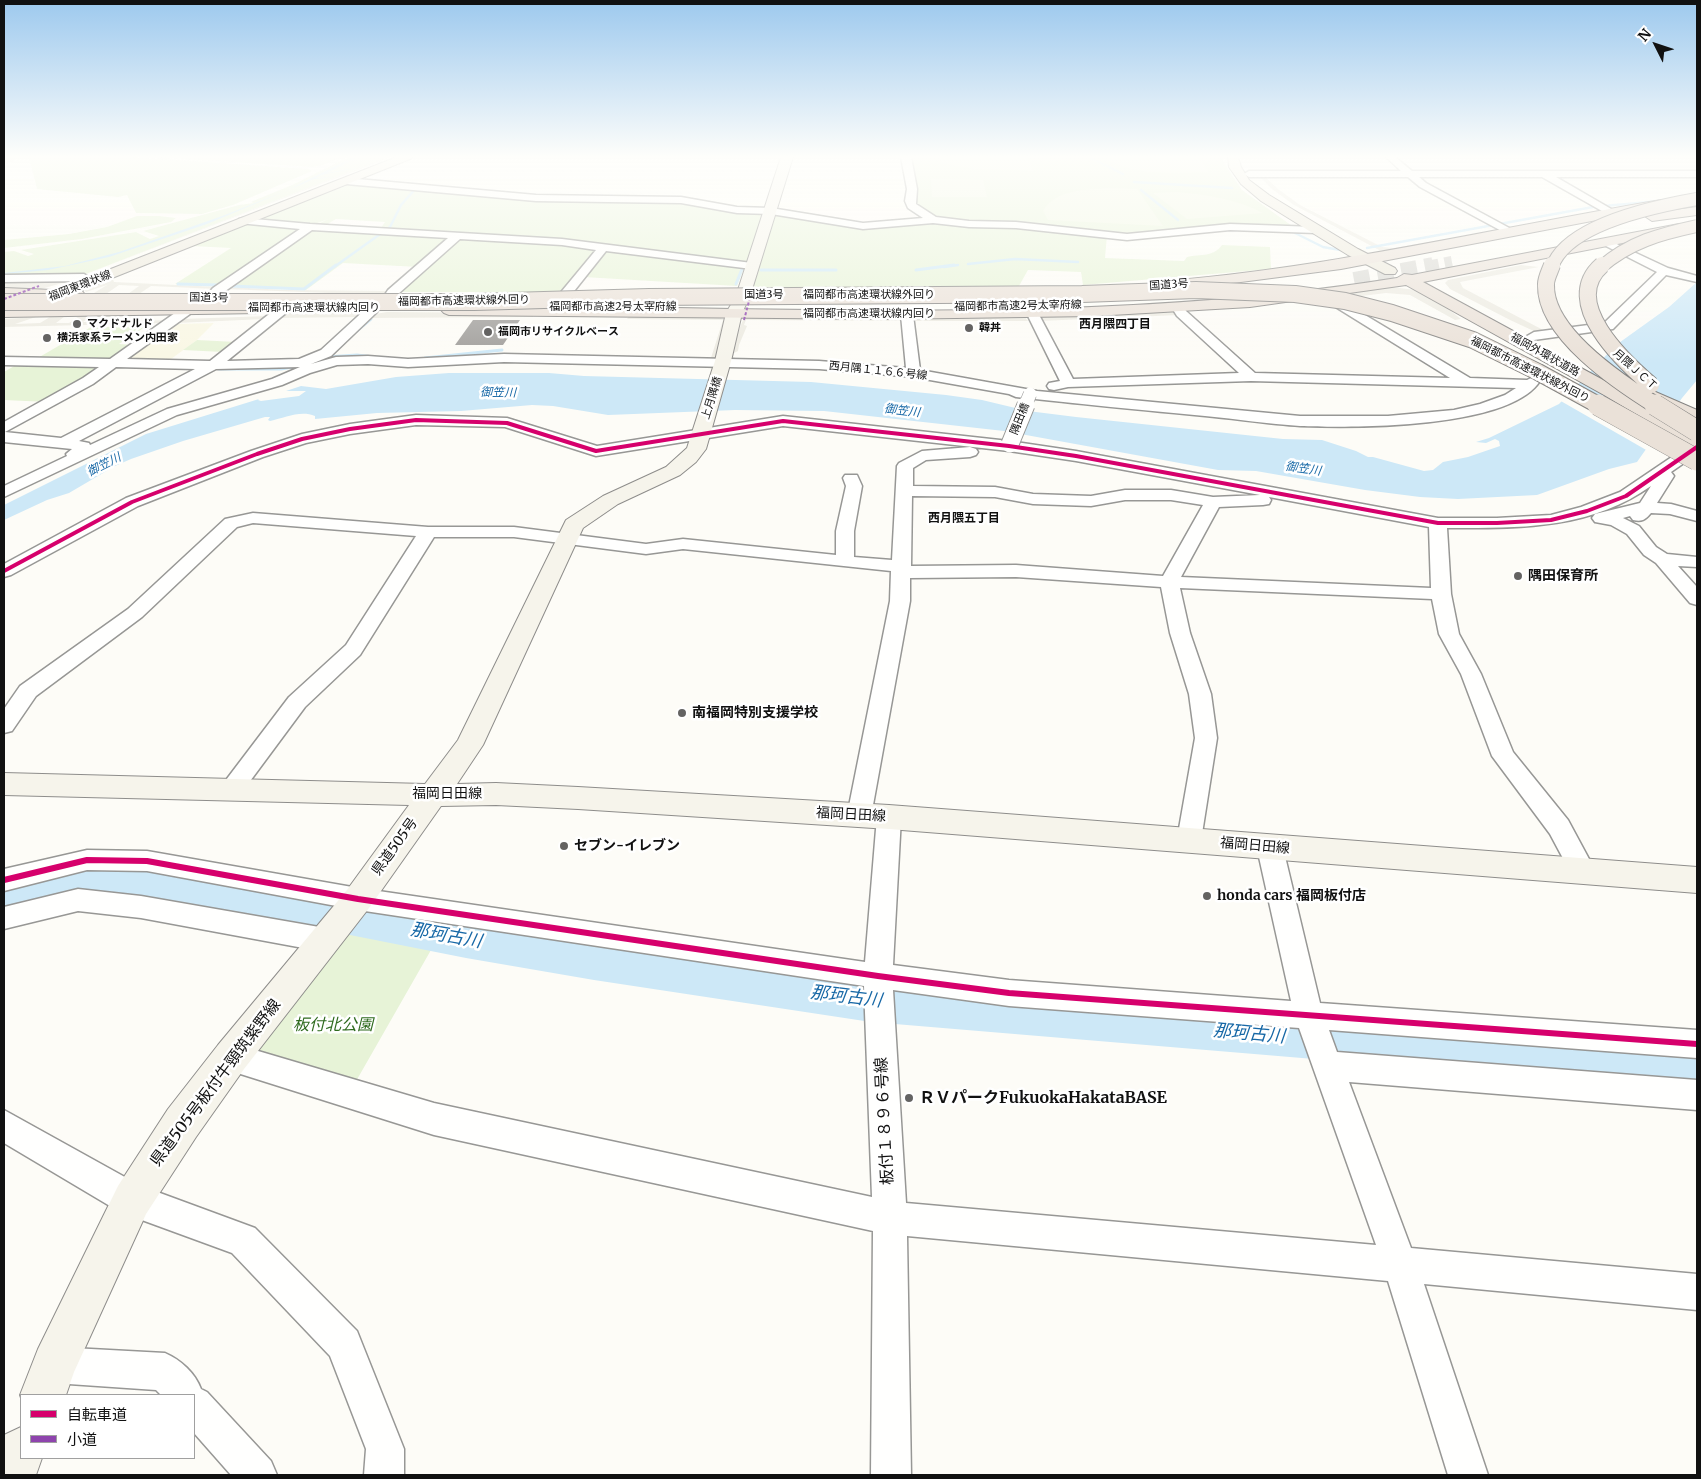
<!DOCTYPE html>
<meta charset="utf-8">
<style>
body{margin:0}
#map{position:relative;width:1701px;height:1479px;overflow:hidden;background:#fdfcf7;font-family:Merriweather,"Noto Sans JP",serif}
canvas{display:block}
.frame{position:absolute;inset:0;border:5px solid #111;pointer-events:none}
.legend{position:absolute;left:20px;top:1394px;width:175px;height:65px;box-sizing:border-box;background:#fff;border:1px solid #a0a0a0;margin:0;padding:6px 9px;list-style:none;font-size:15px;color:#111}
.legend li{display:flex;align-items:center;gap:10px;height:25px}
.legend b{width:25px;border:1px solid #a0a0a0}
.north{position:absolute;left:1631px;top:20px;width:50px;height:50px;-webkit-text-stroke:4px #fff;paint-order:stroke;rotate:311deg;font-size:14px;font-weight:700;line-height:20px;text-align:center;color:#111}
.north::after{content:'';display:block;margin:auto;width:18px;height:22px;background:#111;clip-path:polygon(50% 0,100% 100%,50% 72%,0 100%)}
</style>
<div id="map">
<canvas width="1701" height="1479"></canvas>
<div class="frame"></div>
<ul class="legend">
<li><b style="height:6px;background:#d6006c"></b>自転車道</li>
<li><b style="height:6px;background:#8e44ad"></b>小道</li>
</ul>
<div class="north">N</div>
</div>
<script>
const ctx = document.querySelector('canvas').getContext('2d');
ctx.lineJoin = 'round';
function fill(path, color) { ctx.fillStyle = color; ctx.fill(path, 'evenodd'); }
function stroke(path, color, width, dash) { ctx.strokeStyle = color; ctx.lineWidth = width; ctx.lineCap = dash ? 'butt' : 'round'; ctx.setLineDash(dash || []); ctx.stroke(path); }
function label(font, color, halo, rows, align = 'center') {
  ctx.font = font + ' Merriweather,"Noto Sans JP",serif'; ctx.lineWidth = 5; ctx.setLineDash([]); ctx.textBaseline = 'middle'; ctx.strokeStyle = halo; ctx.fillStyle = color; for (const [text, x, y, turn = 0] of rows) {
    ctx.save(); ctx.translate(x, y); ctx.rotate((+turn || 0) * Math.PI / 180); ctx.textAlign = isNaN(turn) ? turn : align; if (halo) ctx.strokeText(text, 0, 0); ctx.fillText(text, 0, 0); ctx.restore();
  }
}
fill(new Path2D(`
 M214 323 197 340 167 362 123 360 176 324Z`), '#f9f7e4');
fill(new Path2D(`
 M29 157H131L308 169 312 171 233 205 202 214 136 213 127 195 118 197 37 189Z
 M152 157H341L323 165 313 167Z
 M349 157H388L78 277H4V252L14 251 28 256 34 254 21 250 136 232 150 239 159 236 143 231 239 205 254 203 251 202 253 201 292 185Z
 M912 157H1220L1242 190 1295 228 1228 226 1126 236 933 219 917 205Z
 M353 183 518 198 659 201 765 212 748 263 562 241 380 229 385 222 336 219 324 226H314L328 219 310 226 255 221Z
 M776 214 858 227 926 222 994 226 1107 236 1105 258 1184 261 1187 257C1200 254 1214 257 1222 245L1270 247 1271 269 1083 285 1081 272 1028 270 1019 286 752 291Z
 M137 216H159L176 218 171 222 82 239 4 248V240L69 234 107 227Z
 M248 224 303 228 219 287 175 284 231 248 191 246Z
 M312 229 452 237 418 267 343 263 306 290 228 287Z
 M457 237 561 244 599 250 565 292H397Z
 M609 250 742 267 744 268 737 286 583 277 604 251Z
 M91 327H145L119 344 133 345 109 361 36 359Z
 M197 340 237 342 223 352 183 350Z
 M16 365 104 367 48 402 4 400V372Z
 M348 933 431 950 355 1083 256 1052Z`), '#e7f3d7');
fill(new Path2D(`
 M939 157H1028L1033 171C1003 169 967 172 939 161Z
 M1105 157H1199L1208 172C1178 174 1129 176 1105 157Z
 M931 179 983 180 987 197H932Z
 M1109 188 1137 189 1163 226 1048 220 1043 211C1056 189 1086 190 1109 188Z
 M1177 192C1208 195 1236 199 1263 213L1187 219 1153 193Z`), '#f0f6e1');
fill(new Path2D(`
 M388 157H392L78 277 344 174Z
 M1259 176H1264L1278 189 1300 205 1382 247 1394 248 1499 230 1389 251 1379 250 1294 205 1272 189Z
 M1521 265 1539 267 1460 282 1463 288 1547 332 1538 333 1510 320 1450 289 1445 283 1448 280Z
 M112 277 114 282 219 287 216 289 151 286 139 294H128L139 286 119 285 106 294 94 293 107 285 86 292 84 289Z
 M4 280H69V281L41 289 4 288Z
 M228 287 287 290 390 291 388 294 345 293 341 297 325 296 328 293 225 289Z
 M1391 287 1417 290 1437 300 1461 319 1455 320 1410 295 1386 293 1346 298 1334 296Z
 M291 312H356L362 314 361 317 275 318Z
 M387 312 527 313 533 314V317L370 318 375 314Z
 M1175 312 1179 315 1040 321 1039 318 1043 316Z
 M79 316H91L83 322 170 320 166 323 4 327V319L36 317 15 324 40 323 50 317H64L56 323H69Z
 M267 316 265 319 176 323 181 319Z
 M629 316H716L728 321 717 359 710 361 723 320 627 319Z
 M816 317 898 318 902 321 746 320 744 325 747 326 739 345 738 351 734 353 733 357 738 359H730L736 337 743 320 747 318Z
 M1025 317 1028 321H911L917 318Z`), '#edebe2');
fill(new Path2D(`
 M353 157H358L327 173 361 167 321 175 316 178 336 177 314 179 207 224 109 257 48 270 4 274V273L65 266 119 252 225 215 288 190Z
 M1697 282V380L1682 398 1637 462 1609 469 1537 495 1458 499 1420 497 1365 490 1256 471 1218 470 1004 431 824 411 735 410 608 415 553 406 532 405 461 411 377 413 315 419V416C300 410 285 418 270 421L268 420 270 417H265L183 441 131 459 115 466 69 493 47 500 4 520V505L146 434 259 399 258 400 261 401 299 396 306 391H286L301 386 326 389 396 377 449 373H549L584 376 811 382 946 395 982 400 1028 411 1076 417 1283 439 1322 440 1356 451 1368 457H1373L1424 471 1433 470 1443 462 1468 457 1500 446 1499 441 1495 439 1486 443 1476 442 1489 438 1559 404 1616 345 1669 307Z
 M118 864 485 925 1697 1055V1091L871 1022 594 980 466 958 345 934 79 896 4 914V890L93 867Z`), '#cde8f7');
fill(new Path2D(`
 M1574 385 1660 433 1648 451 1559 400Z`), '#fdfcf7');
stroke(new Path2D(`
 M1089 157 1123 174
 M1134 182 1232 188
 M1141 190 1178 220
 M1289 230 1323 247 1346 251
 M1367 248 1593 207 1660 201
 M968 264 1015 259 1078 262
 M334 267 390 227 401 205 417 187
 M944 267 958 265`), '#cde8f7', 2.5);
stroke(new Path2D(`
 M761 270H836
 M916 270 954 265
 M178 284 219 285
 M736 284 742 269
 M231 286 304 289 336 265
 M353 334 371 319
 M326 357 357 355 373 357
 M425 358 502 350
 M219 369H281L304 365`), '#cde8f7', 3);
fill(new Path2D(`
 M4 157H17L14 161 4 164Z`), '#ebe1df');
fill(new Path2D(`
 M473 320H520L503 345H455Z`), '#a19f9c');
stroke(new Path2D(`
 M1427 267 1452 262`), '#dad9d4', 12, [12, 6]);
stroke(new Path2D(`
 M1354 280 1433 265`), '#dad9d4', 16, [16, 8]);
const street = new Path2D(`
 M901 157H911L917 189 916 204 936 217 969 221 1016 222 1127 234 1230 224 1316 227 1321 230 1316 233 1230 230 1127 240 1016 228 969 227 933 223 863 229 771 214 737 213 681 203 536 201 346 184 341 181 346 178 536 195 681 197 737 207 771 208 863 223 923 218 908 208 905 201 907 189Z
 M1386 157H1395L1412 171H1697V177H1556L1613 210 1614 212 1609 215 1542 177H1419L1426 183 1513 230 1514 232 1509 235 1420 187 1408 177H1249L1244 174 1249 171H1401Z
 M243 218 310 224 562 239 752 263 758 266 752 269 606 251 567 300 563 301 557 297 596 250 562 245 460 239 397 295 392 302 388 303 382 299 388 290 448 238 312 230 221 294 214 301H206L204 298 213 288 300 229 239 223 238 221 239 219Z
 M1606 239 1668 268 1697 276V282L1666 275 1613 329 1534 340 1529 339 1527 336 1534 332 1604 323 1657 272 1602 244 1600 242Z
 M84 274 90 278 88 281 4 282V275Z
 M1325 291 1470 378 1527 380 1533 377 1538 378 1540 381C1509 429 1353 428 1300 426 1268 424 1237 419 1205 416 1142 410 1079 404 1016 397L1009 394 913 377 819 369 504 362 408 367 368 364 337 365 310 373 282 385 177 415 4 497V486L67 456 66 454 72 449 4 442V422L83 378 99 367 4 365V357L110 359 182 308H190L192 311 190 314 127 359 210 361 278 307H286L288 310 286 313 227 361 299 359 321 350 369 306 373 305 379 309 377 312 331 356 311 364 336 357 368 356 408 359 504 354 819 361 906 368 901 315 907 311 913 315 920 370 1037 391 1300 416H1388L1454 410 1480 404 1505 395 1516 388 1251 381 1068 387 1054 390 1049 389 1047 386 1049 383 1060 381 1027 314 1029 311H1037L1073 379 1239 373 1177 316 1172 308 1178 304 1182 305 1186 311 1255 373 1450 378 1321 298 1319 295ZM116 367 195 369 61 438 5 432 93 384ZM300 367 272 379 167 409 90 445 89 443 79 441 216 369Z
 M416 415 507 418 597 446 783 416 1009 441 1076 451 1438 518H1497L1551 515 1581 507 1620 492 1691 444 1697 442V454L1671 472 1674 476 1657 503 1671 504 1697 511V521L1670 514 1651 513C1645 520 1642 522 1633 520L1630 516 1623 518 1639 526 1656 547 1667 554 1697 557V567L1678 566 1697 587V605L1690 603 1656 563 1644 555 1627 534 1611 525 1595 522 1592 518 1595 514 1640 503 1651 486C1589 530 1519 528 1447 528L1451 594 1459 634 1481 674 1513 752 1568 820 1596 872 1592 879 1583 882 1574 879 1550 834 1492 756 1461 674 1439 634 1432 599 1180 588 1190 633 1211 694 1217 738 1201 840 1198 847 1189 850 1180 847 1177 840 1195 738 1189 694 1170 633 1161 587 1016 577 910 578V601L871 816 868 823 859 825 850 823 847 816 890 601 891 571 683 549 646 554 514 537H434L360 655 305 707 239 796 231 799 223 796 219 790 223 784 289 697 346 645 416 536 253 523 237 527 142 617 36 696 12 731 4 733V709L20 686 128 609 225 519 253 513 428 527H514L646 544 683 539 836 555V531L846 486 843 478 845 475H857L862 486 854 531V557L892 560 897 466 899 463 922 451 970 447 976 449 978 452 976 455 970 457 926 460 913 468V486L995 487 1033 494 1091 496 1125 490H1171L1213 497 1260 495 1076 461 1009 451 783 426 596 456 505 427 416 425 350 434 306 443 263 457 138 506 11 575 4 577V564L126 498 251 451 302 434 350 424ZM912 496 995 497 1033 504 1091 506 1125 500H1171L1203 505 1163 576 1016 565 911 566ZM1269 497 1429 527 1431 588 1181 577 1219 507 1263 505 1269 504 1271 500Z
 M889 808 898 810 901 817 893 965 1009 980 1291 1001 1257 848 1261 841 1270 838 1279 841 1283 848 1320 1003 1697 1030V1058L1329 1030 1337 1052 1697 1080V1110L1349 1082 1411 1248 1697 1274V1310L1424 1284 1488 1475H1448L1388 1281 907 1236 911 1475H871L873 1231 434 1135 231 1071 220 1067 216 1057 220 1047 231 1043 434 1103 872 1197 864 986 358 910 147 871 87 870 4 891V869L87 850 147 851 358 888 865 962 877 817 880 810ZM893 990 1009 1006 1299 1028 1376 1245 906 1203Z
 M78 889 141 896 325 928 335 932 339 940 335 948 325 952 141 918 78 911 4 929V907Z
 M4 1110 141 1186 255 1228 357 1331 404 1449V1475H364L366 1449 330 1356 232 1253 120 1212 4 1143Z
 M54 1347 165 1353C181 1360 195 1373 201 1389L207 1392 271 1461 277 1475H231L194 1433V1395H161L156 1390 54 1383 41 1378 36 1365 41 1352Z`);
const secondary = new Path2D(`
 M781 157H793L750 296 742 313 731 361 706 449 696 462 680 475 618 504 583 528 483 745 457 784 496 783 578 787 889 805 1697 867V893L889 829 578 809 496 805 441 806 369 908 244 1069 196 1137 146 1214 74 1372 66 1395H21V1398L20 1395 38 1349 118 1186 168 1109 218 1045 347 890 409 805 4 795V773L425 784 458 740 566 520 603 496 666 467 687 448 715 361 726 313 736 296Z
 M21 1427V1458H42L36 1475H4V1435Z`);
const primary = new Path2D(`
 M397 157H412L410 159 62 298 4 317V307L52 292Z
 M1228 157H1238L1241 167 1249 180 1269 195 1358 249 1395 268 1397 271 1395 274H1385L1348 255 1261 201 1241 184 1229 167Z`);
const highway = new Path2D(`
 M1661 200 1665 201 1667 204 1665 207 1341 269 1241 282 1166 289 1161 288 1159 285 1161 282 1166 281C1334 267 1495 228 1661 200Z
 M1697 207V215L1652 221 1646 217 1652 213Z
 M1679 224 1686 228 1684 231 1423 282 1616 387 1697 434V448L1690 446 1604 395 1406 285 1250 307 1094 316 886 319 449 315 444 313 441 310 444 307 449 305C765 306 1084 328 1397 278L1404 274 1412 275Z
 M4 288 78 291 83 292 85 295 83 298 78 299 4 296Z
 M256 305 261 307 264 310 261 313 4 317V307Z
 M1651 390 1697 410V422L1645 399 1642 395 1645 391Z`);
stroke(street, '#979795', 3);
stroke(secondary, '#8e8d8b', 2);
stroke(primary, '#858482', 2);
stroke(highway, '#858482', 2);
fill(street, '#fffffe');
fill(secondary, '#f6f4eb');
fill(primary, '#ede9dc');
fill(highway, '#eae1d8');
const streetBridgeFar1 = new Path2D(`
 M1025 406 1030 394`);
const streetBridge = new Path2D(`
 M1010 444 1026 405`);
const highwayBridgeFar2 = new Path2D(`
 M1552 267C1567 224 1657 206 1697 199
 M1601 267C1630 242 1660 234 1697 226`);
const highwayBridgeFar1 = new Path2D(`
 M1552 265C1550 271 1546 278 1546 284 1544 333 1620 383 1657 406
 M1602 265C1559 302 1624 362 1651 385
 M4 302H474L649 297 1082 294 1196 290 1295 294 1345 301 1392 313 1473 340 1538 372 1600 406`);
const highwayBridge = new Path2D(`
 M1598 405 1697 460
 M1655 405 1697 431`);
stroke(streetBridgeFar1, '#979795', 14, []);
stroke(streetBridge, '#979795', 19, []);
stroke(highwayBridgeFar2, '#858482', 14, []);
stroke(highwayBridgeFar1, '#858482', 18, []);
stroke(highwayBridge, '#858482', 22, []);
stroke(streetBridgeFar1, '#fffffe', 13);
stroke(streetBridge, '#fffffe', 17);
stroke(highwayBridgeFar2, '#eae1d8', 12);
stroke(highwayBridgeFar1, '#eae1d8', 16);
stroke(highwayBridge, '#eae1d8', 21);
stroke(new Path2D(`
 M4 299 39 286
 M744 320 752 290`), '#8e44ad', 2, [3, 2]);
stroke(new Path2D(`
 M4 571 132 502 257 454 302 439 350 429 416 420 507 423 596 451 783 421 1009 446 1076 456 1438 523H1497L1551 520 1587 511 1626 496 1697 447`), '#d6006c', 4);
stroke(new Path2D(`
 M4 880 87 860 147 861 358 899 878 976 1009 993 1697 1044`), '#d6006c', 6);
const sky = ctx.createLinearGradient(0, 0, 0, 364);
sky.addColorStop(0, '#9dc9ee');
sky.addColorStop(0.43, '#fefefb');
sky.addColorStop(1, '#fefefb00');
ctx.fillStyle = sky;
ctx.fillRect(0, 0, 1701, 364);
for (const [x, y, r, color] of [
 [77,324,5,"#646362"],
 [969,328,5,"#646362"],
 [488,332,5,"#646362"],
 [47,338,5,"#646362"],
 [1518,576,5,"#646362"],
 [682,713,5,"#646362"],
 [564,846,5,"#646362"],
 [1207,896,5,"#646362"],
 [909,1098,5,"#646362"]
]) { const dot = new Path2D(); dot.arc(x, y, r, 0, 2 * Math.PI); ctx.fillStyle = color; ctx.fill(dot); stroke(dot, '#fff', 2); }
label('11px', '#111', '#fff', [
 ["国道3号",1169,285,-4],
 ["福岡東環状線",80,286,-21],
 ["国道3号",764,295],
 ["福岡都市高速環状線外回り",869,295],
 ["国道3号",209,298,1],
 ["福岡都市高速環状線外回り",464,301,-1],
 ["福岡都市高速2号太宰府線",1018,306,-1],
 ["福岡都市高速2号太宰府線",613,307],
 ["福岡都市高速環状線内回り",314,308],
 ["福岡都市高速環状線内回り",869,314],
 ["福岡外環状道路",1545,355,29],
 ["福岡都市高速環状線外回り",1530,370,27],
 ["月隈ＪＣＴ",1635,370,42],
 ["西月隅１１６６号線",878,371,6],
 ["上月隅橋",712,398,-73],
 ["隅田橋",1020,419,-68]
]);
label('bold 11px', '#111', '#fff', [
 ["マクドナルド",87,324],
 ["韓丼",979,328],
 ["福岡市リサイクルベース",498,332],
 ["横浜家系ラーメン内田家",57,338]
], 'left');
label('bold 12px', '#111', '#fff', [
 ["西月隈四丁目",1115,325],
 ["西月隈五丁目",964,519]
]);
label('italic 12px', '#1768a6', '#fff', [
 ["御笠川",498,393,1],
 ["御笠川",902,411,7],
 ["御笠川",104,465,-27],
 ["御笠川",1303,469,8]
]);
label('bold 14px', '#111', '#fff', [
 ["隅田保育所",1528,576],
 ["南福岡特別支援学校",692,713],
 ["セブン-イレブン",574,846],
 ["honda cars 福岡板付店",1217,896]
], 'left');
label('14px', '#111', '#fff', [
 ["福岡日田線",447,794],
 ["福岡日田線",851,815,3],
 ["福岡日田線",1255,846,5],
 ["県道505号",395,847,-54]
]);
label('italic 16px', '#2f6b1f', '#fff', [
 ["板付北公園",333,1025]
]);
label('16px', '#111', '#fff', [
 ["県道505号板付牛頸筑紫野線",216,1083,-53],
 ["板付１８９６号線",885,1121,-93]
]);
label('bold 16px', '#111', '#fff', [
 ["ＲＶパークFukuokaHakataBASE",919,1098]
], 'left');
label('italic 18px', '#1768a6', '#fff', [
 ["那珂古川",446,936,10],
 ["那珂古川",846,997,7],
 ["那珂古川",1249,1034,5]
]);
</script>
